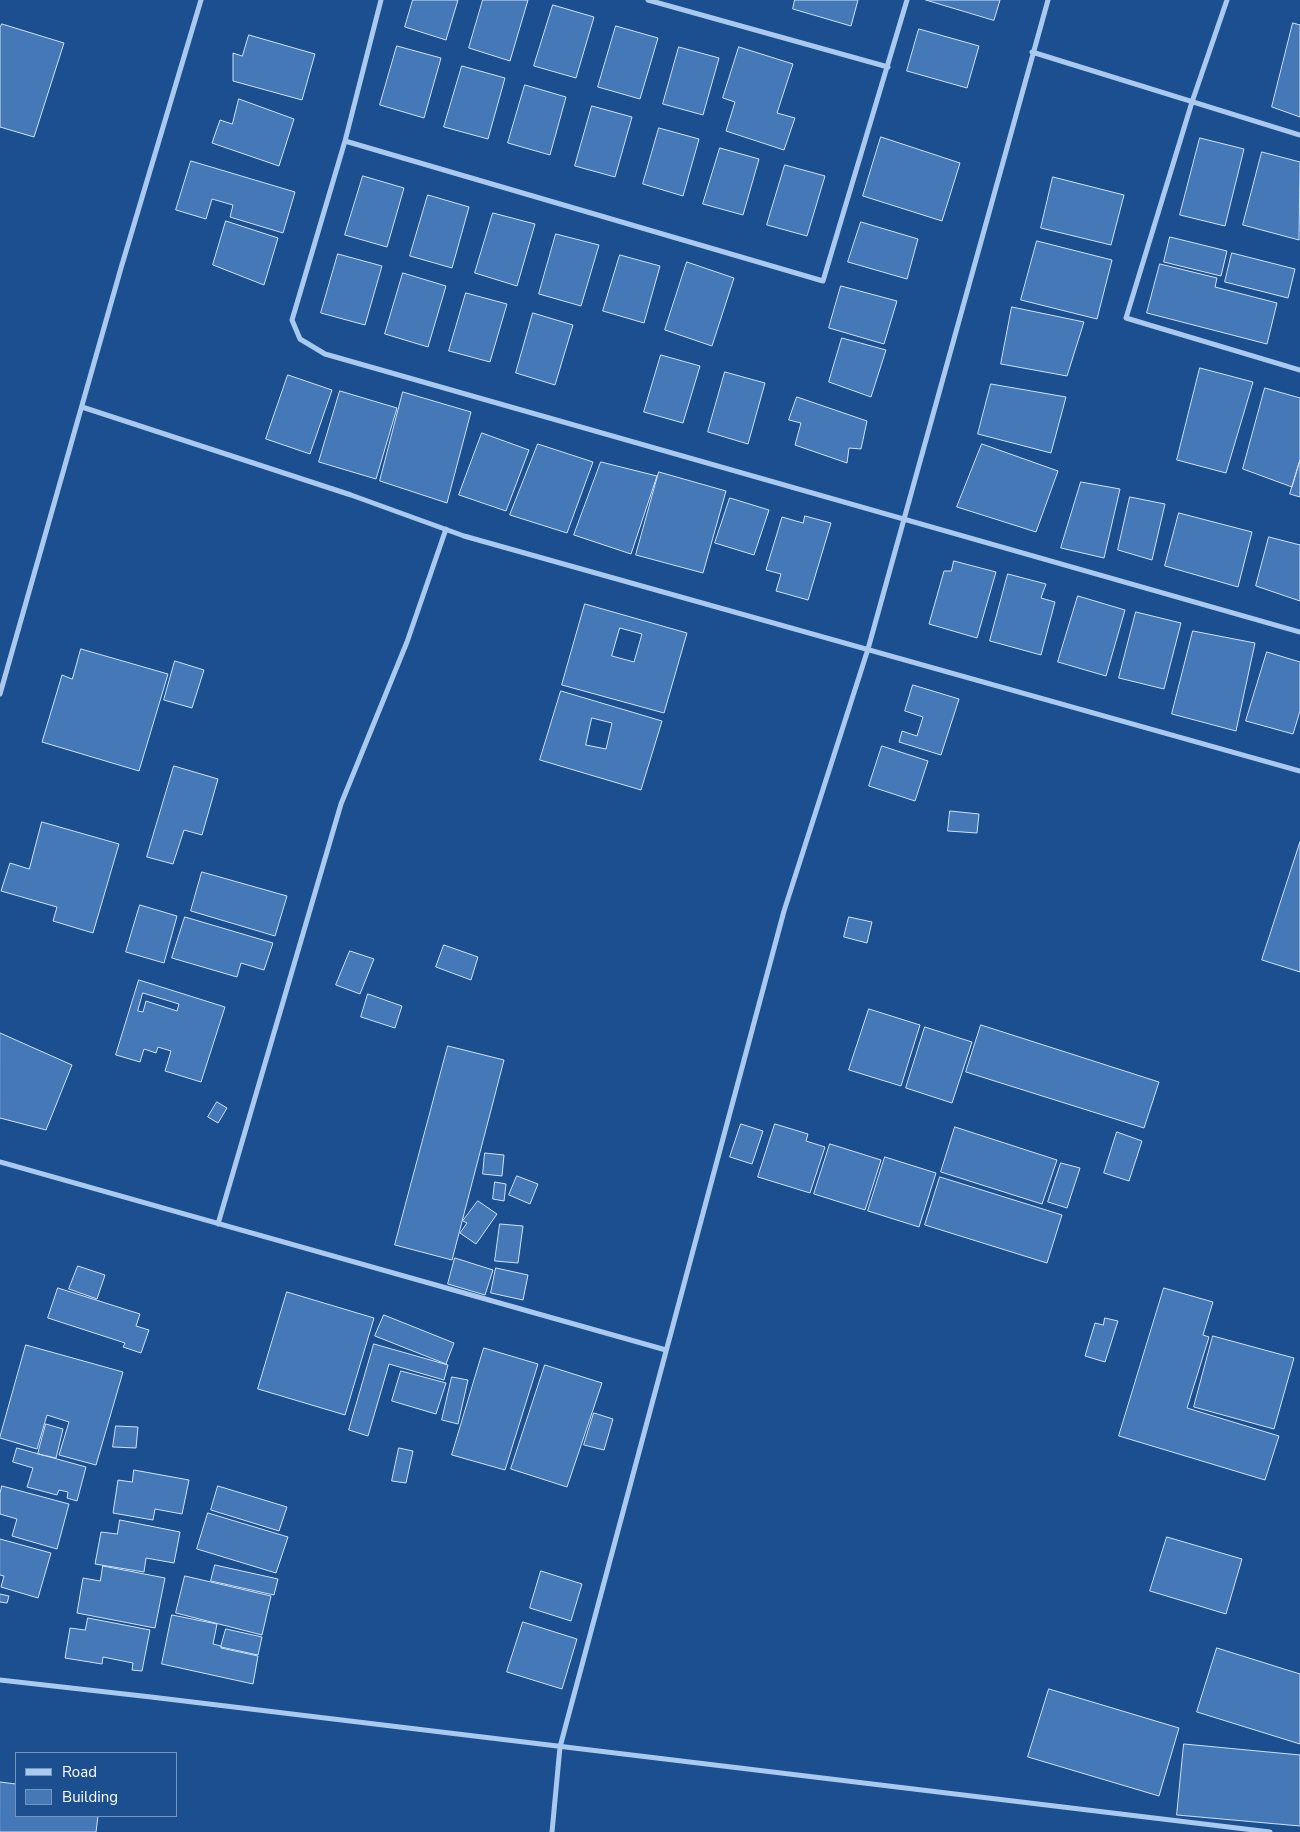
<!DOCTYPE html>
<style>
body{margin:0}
#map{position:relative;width:1300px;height:1832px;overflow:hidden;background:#1b4f8f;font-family:"Nunito Sans",sans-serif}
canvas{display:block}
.legend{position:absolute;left:15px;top:1752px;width:162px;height:65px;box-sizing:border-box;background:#1b4f8f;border:1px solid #7695bc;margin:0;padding:6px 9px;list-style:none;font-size:15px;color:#fff}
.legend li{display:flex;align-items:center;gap:10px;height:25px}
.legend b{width:25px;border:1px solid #7695bc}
</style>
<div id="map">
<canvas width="1300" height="1832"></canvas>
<ul class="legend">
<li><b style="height:6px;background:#a9c9ee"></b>Road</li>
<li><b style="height:14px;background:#4478b7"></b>Building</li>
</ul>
</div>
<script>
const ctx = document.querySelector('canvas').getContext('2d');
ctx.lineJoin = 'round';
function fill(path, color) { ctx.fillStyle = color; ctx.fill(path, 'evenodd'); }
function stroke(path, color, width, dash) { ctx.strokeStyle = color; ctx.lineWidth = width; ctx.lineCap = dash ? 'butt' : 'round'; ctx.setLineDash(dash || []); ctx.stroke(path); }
const building = new Path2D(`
 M413 0H458L446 40 405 27Z
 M483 0H528L510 61 469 48Z
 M795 0H858L851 26 793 9Z
 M926 0H1000L994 20Z
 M553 5 594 17 576 78 534 66Z
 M1293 23 1300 25V117L1272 107Z
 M2 24 64 43 34 137 0 127V28Z
 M616 26 658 38 640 99 598 87Z
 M919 29 979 46 967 88 907 71Z
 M249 35 315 54 302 100 233 81V53L242 56Z
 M397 46 441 58 424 118 380 105Z
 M679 47 719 58 703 115 663 104Z
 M739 47 793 64 777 113 795 118 784 150 726 131 735 102 723 98Z
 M462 66 505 78 488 139 444 127Z
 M525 85 566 97 550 155 508 143Z
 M239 99 294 119 279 166 212 143 220 120 232 124Z
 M592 106 632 117 615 177 575 166Z
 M659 128 699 139 683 196 643 184Z
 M881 137 960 163 942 221 863 196Z
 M1200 138 1244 149 1225 226 1180 215Z
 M720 148 759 159 743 215 703 204Z
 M1262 152 1300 162 1299 240 1243 225Z
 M191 161 295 192 283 233 230 217 233 205 212 199 206 219 176 210Z
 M785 165 825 176 807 236 767 225Z
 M363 176 404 188 387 247 345 235Z
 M1053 177 1124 195 1111 245 1041 228Z
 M428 195 469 207 452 268 410 256Z
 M493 213 535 224 517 286 475 273Z
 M226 221 278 238 264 285 213 265Z
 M861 222 918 239 907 279 848 262Z
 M556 234 599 245 581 306 539 294Z
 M1170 237 1227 251 1221 276 1164 262Z
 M1037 241 1112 260 1097 319 1021 300Z
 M1232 253 1295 269 1288 298 1225 282Z
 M338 254 382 266 365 325 321 313Z
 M620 255 660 266 644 323 603 311Z
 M687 262 734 278 712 346 665 330Z
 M1160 264 1217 278 1215 287 1277 303 1267 344 1147 313Z
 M403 273 446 286 428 347 385 334Z
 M841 286 897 301 884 344 829 328Z
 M466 293 507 304 490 362 449 351Z
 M1012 307 1084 322 1067 376 1001 364Z
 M533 313 573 325 555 385 516 373Z
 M842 338 886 350 871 397 829 382Z
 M661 355 700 366 683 423 644 412Z
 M1200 368 1253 382 1226 473 1177 460Z
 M725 372 765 383 748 444 708 432Z
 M288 375 332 390 310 454 266 439Z
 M991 384 1066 397 1051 453 978 434Z
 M1265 388 1300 398V460L1292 487 1243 469Z
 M340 391 397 408 376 479 319 462Z
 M403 392 471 412 447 503 380 481Z
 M797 397 867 421 861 449 849 448 847 463 795 445 801 423 789 420Z
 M482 433 529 450 506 511 459 495Z
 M538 444 593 462 567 533 510 515Z
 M982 444 1058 471 1036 532 957 507Z
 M1300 460V497L1290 494Z
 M601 462 657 476 631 554 574 535Z
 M659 472 726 491 703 573 636 555Z
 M1081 482 1120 489 1104 558 1061 548Z
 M1130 497 1165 504 1152 560 1118 550Z
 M730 498 769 510 754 555 715 543Z
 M1179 513 1252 532 1238 587 1165 566Z
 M805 516 831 523 808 600 776 591 781 574 766 570 782 517 803 523Z
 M1269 537 1300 545V601L1256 586Z
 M954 561 996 572 977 638 929 624 944 571H951Z
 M1008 574 1046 584 1041 598 1055 602 1041 655 990 641Z
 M1078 596 1125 610 1106 676 1058 662Z
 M585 604 687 633 664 713 562 685ZM620 628 642 634 634 662 612 656Z
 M1136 612 1181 623 1164 689 1119 678Z
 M1193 631 1255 643 1236 731 1172 714Z
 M81 649 168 674 139 771 42 742 62 675 72 679Z
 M1267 652 1300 662V711L1293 734 1246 721Z
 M175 661 204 670 192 708 164 700Z
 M913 685 959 699 941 755 899 742 902 731 917 736 923 717 905 711Z
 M561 691 662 721 641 790 540 760ZM592 718 612 723 606 749 586 745Z
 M882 746 928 761 915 801 869 786Z
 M174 766 218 779 202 835 184 830 173 864 147 857Z
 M950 811 979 814 977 833 948 831Z
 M42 822 119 844 93 933 53 921 57 907 1 891 10 863 29 869Z
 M1300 842V972L1262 960Z
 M202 872 287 896 275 936 191 911Z
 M140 905 177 916 164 963 126 952Z
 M185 917 273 943 264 970 241 963 237 977 172 958Z
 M849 917 872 922 867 943 844 937Z
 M444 945 478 957 471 980 436 967Z
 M350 951 374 959 360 994 336 985Z
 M139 980 225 1007 201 1082 165 1071 171 1051 158 1047 156 1053 144 1049 140 1062 116 1055ZM143 993 179 1004 177 1011 146 1001 143 1012 138 1011Z
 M368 994 402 1006 395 1028 361 1017Z
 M869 1009 920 1025 901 1086 849 1070Z
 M981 1025 1159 1082 1144 1128 966 1072Z
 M925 1027 972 1042 952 1103 906 1088Z
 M0 1033 72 1065 46 1130 0 1118Z
 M448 1046 504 1060 452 1260 395 1245Z
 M217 1102 227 1108 218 1123 208 1117Z
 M741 1124 763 1131 752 1164 730 1157Z
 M775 1124 808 1134 806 1141 825 1147 810 1193 758 1177Z
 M955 1127 1057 1160 1042 1204 941 1172Z
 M1117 1132 1142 1141 1129 1181 1104 1173Z
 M830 1144 881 1160 865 1210 814 1194Z
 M485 1153 504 1155 502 1176 483 1174Z
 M885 1157 936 1173 919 1227 868 1211Z
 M1061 1163 1080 1168 1067 1208 1048 1202Z
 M517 1176 538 1184 530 1204 509 1195Z
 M940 1177 1062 1215 1047 1263 925 1225Z
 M495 1182 506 1184 504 1201 493 1199Z
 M478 1201 497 1214 476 1244 460 1233 467 1223 463 1221Z
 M500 1224 523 1226 518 1263 495 1261Z
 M455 1258 493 1270 485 1295 448 1284Z
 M78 1266 105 1275 97 1299 69 1289Z
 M496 1268 528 1275 523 1300 491 1293Z
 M58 1288 140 1314 136 1326 149 1330 141 1353 123 1347 125 1343 48 1318Z
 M1164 1288 1213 1302 1203 1335 1209 1337 1187 1408 1279 1436 1265 1480 1119 1436Z
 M287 1292 374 1318 345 1415 258 1389Z
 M384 1315 454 1343 446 1364 375 1336Z
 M1105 1318 1118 1321 1105 1362 1085 1356 1095 1323 1103 1325Z
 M1213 1336 1294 1358 1274 1429 1194 1407Z
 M374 1344 448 1365 444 1380 389 1364 368 1436 349 1430Z
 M26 1345 123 1372 96 1465 59 1455 69 1422 47 1415 37 1449 0 1438Z
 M484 1348 538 1364 505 1470 452 1455Z
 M545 1365 602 1383 567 1487 511 1469Z
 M401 1371 446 1383 436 1414 392 1401Z
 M452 1377 468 1380 458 1424 442 1420Z
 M594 1413 613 1419 604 1450 584 1445Z
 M46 1424 63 1429 56 1458 38 1454Z
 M116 1426 138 1427 136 1448 113 1447Z
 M17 1448 86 1467 77 1501 67 1498 68 1492 59 1490 57 1495 27 1487 33 1468 13 1462Z
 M399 1448 413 1451 406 1483 392 1481Z
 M134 1470 189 1480 182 1514 155 1509 153 1520 113 1513 118 1480 132 1482Z
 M2 1486 69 1504 57 1549 12 1536 17 1519 0 1514V1494Z
 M218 1486 287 1507 279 1531 211 1510Z
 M208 1513 288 1537 276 1573 197 1549Z
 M120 1520 180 1532 174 1563 146 1558 144 1572 95 1564 101 1532 117 1534Z
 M1167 1537 1242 1559 1226 1614 1150 1591Z
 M0 1539 51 1553 38 1598 1 1587 4 1576 0 1575Z
 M215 1565 278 1579 274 1595 211 1581Z
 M103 1566 165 1578 155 1628 77 1613 83 1578 100 1581Z
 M541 1571 582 1584 571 1621 530 1608Z
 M185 1576 271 1596 262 1635 176 1613Z
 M0 1594 9 1596 7 1603 0 1602Z
 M172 1615 217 1624 213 1644 221 1646V1648L258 1656 253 1684 162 1664Z
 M88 1618 150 1630 142 1671 132 1670 133 1663 103 1657 102 1664 65 1658 70 1628 85 1630Z
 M523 1622 577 1639 562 1689 507 1672Z
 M226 1629 262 1637 258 1655 221 1647Z
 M1217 1648 1300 1674V1744L1197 1712Z
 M1049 1689 1179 1728 1159 1796 1028 1757Z
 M1184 1744 1300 1755V1826L1177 1815Z
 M0 1782 16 1784V1816H98L96 1832H0Z`);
fill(building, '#4478b7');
stroke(building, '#cfe3fa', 1);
stroke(new Path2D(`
 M381 0 345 141 292 320 300 339 325 354 1300 632
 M648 0 888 67
 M1227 0 1192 102 1126 318 1300 370
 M1032 52 1300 135
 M345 141 823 281 907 0
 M82 407 351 495 464 536 1300 771
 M0 694 121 268 201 0
 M0 1162 666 1350
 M218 1224 341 804 407 642 446 529
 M0 1680 151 1697 1270 1832
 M552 1832 560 1747 784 911 868 649 1048 0`), '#a9c9ee', 5);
</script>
